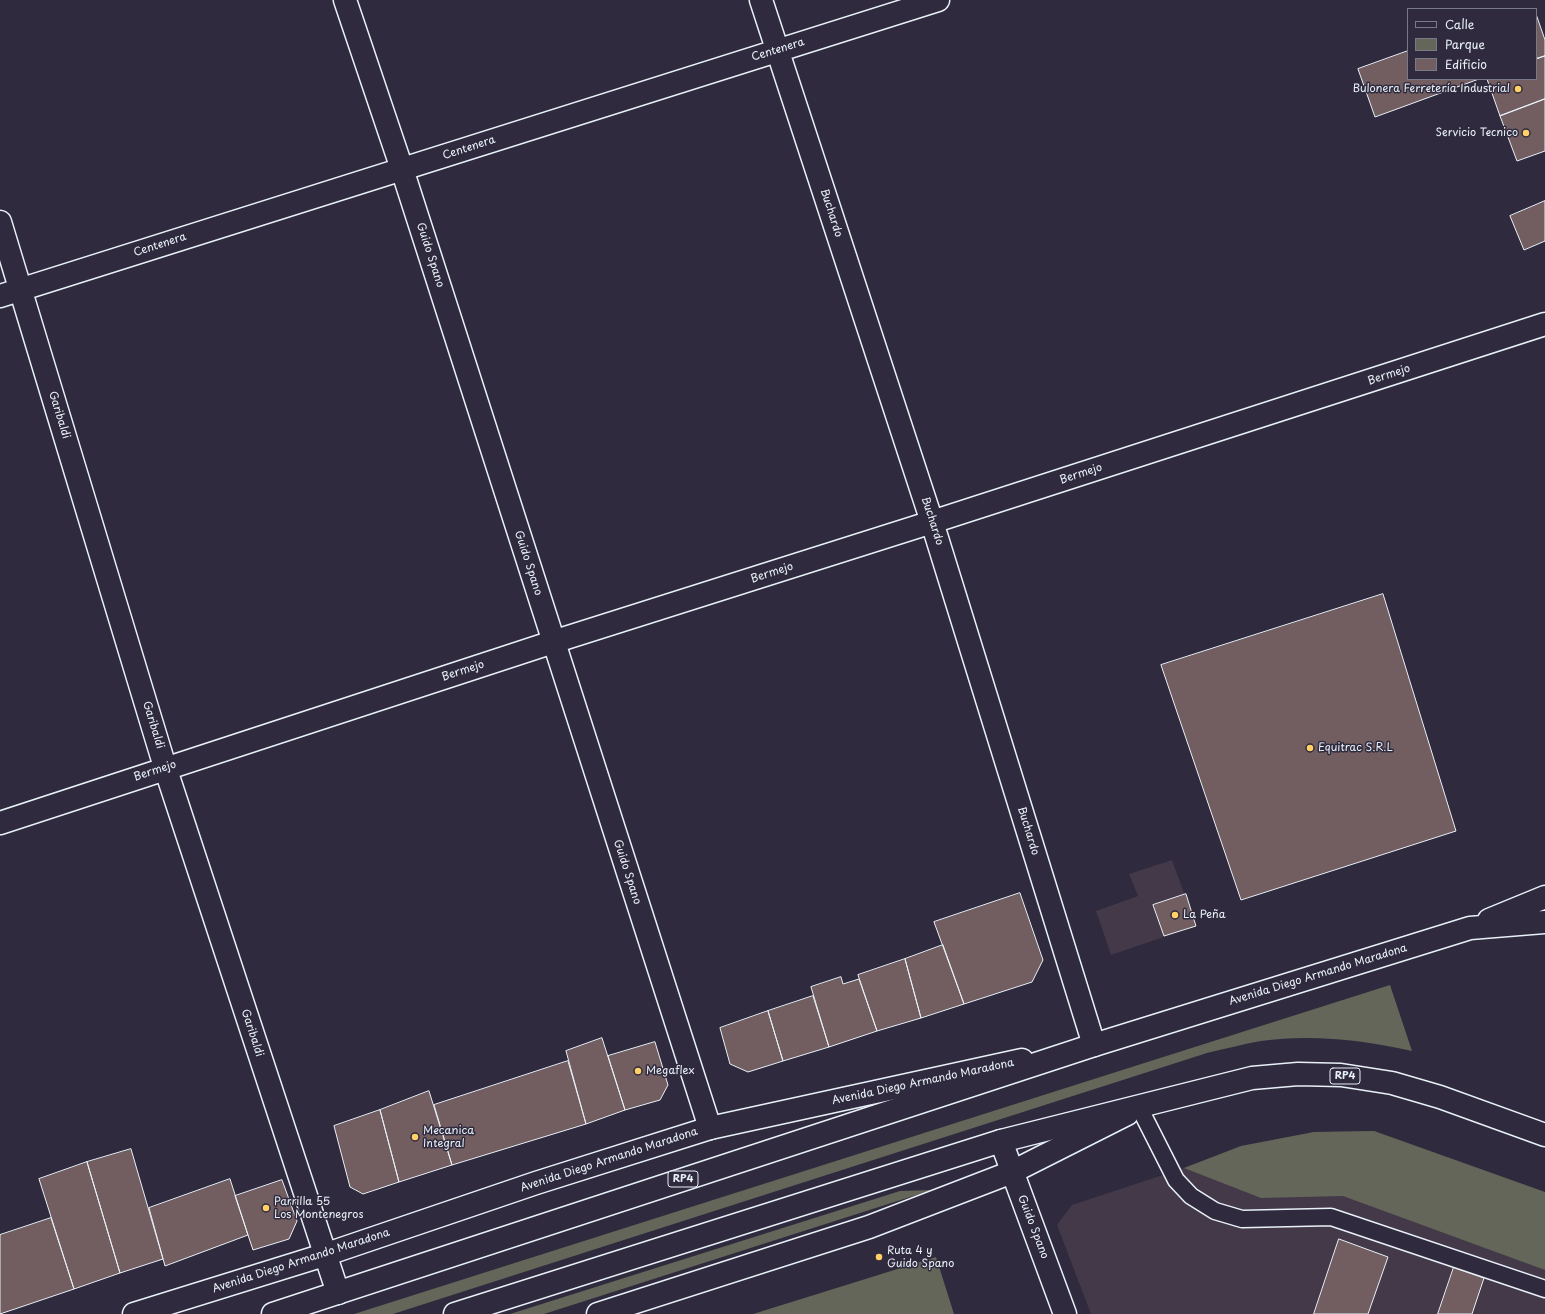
<!DOCTYPE html>
<meta charset="utf-8">
<style>
body{margin:0}
#map{position:relative;width:1545px;height:1314px;overflow:hidden;background:#2f2a3d;font-family:"Playpen Sans",sans-serif}
canvas{display:block}
.legend{position:absolute;left:1407px;top:8px;width:130px;height:72px;box-sizing:border-box;background:#2f2a3d;border:1px solid #797a88;margin:0;padding:5px 7px;list-style:none;font-size:12px;color:#e8f1f8}
.legend li{display:flex;align-items:center;gap:8px;height:20px}
.legend b{width:20px;border:1px solid #797a88}
</style>
<div id="map">
<canvas width="1545" height="1314"></canvas>
<ul class="legend">
<li><b style="height:5px;background:#2f2a3d"></b>Calle</li>
<li><b style="height:11px;background:#636658"></b>Parque</li>
<li><b style="height:11px;background:#725d60"></b>Edificio</li>
</ul>
</div>
<script>
const ctx = document.querySelector('canvas').getContext('2d');
ctx.lineJoin = 'round';
function fill(path, color) { ctx.fillStyle = color; ctx.fill(path, 'evenodd'); }
function stroke(path, color, width, dash) { ctx.strokeStyle = color; ctx.lineWidth = width; ctx.lineCap = dash ? 'butt' : 'round'; ctx.setLineDash(dash || []); ctx.stroke(path); }
function label(font, color, halo, rows, align = 'center') {
  ctx.font = font + ' "Playpen Sans",sans-serif'; ctx.lineWidth = 3; ctx.setLineDash([]); ctx.textBaseline = 'middle'; ctx.strokeStyle = halo; ctx.fillStyle = color; for (const [text, x, y, turn = 0] of rows) {
    ctx.save(); ctx.translate(x, y); ctx.rotate((+turn || 0) * Math.PI / 180); ctx.textAlign = isNaN(turn) ? turn : align; if (halo) ctx.strokeText(text, 0, 0); ctx.fillText(text, 0, 0); ctx.restore();
  }
}
fill(new Path2D(`
 M1172 860 1196 926 1111 955 1096 911 1138 896 1129 874Z
 M1374 1131 1545 1192V1314H1091L1057 1225 1072 1205 1184 1168 1241 1146 1314 1132Z`), '#433948');
fill(new Path2D(`
 M1390 985 1412 1051C1363 1040 1311 1034 1261 1041 1243 1044 1225 1049 1207 1053L393 1314H354Z
 M1374 1131 1545 1192V1270L1343 1196 1261 1198 1184 1168 1241 1146 1314 1132Z
 M932 1190 544 1314H510L900 1191Z
 M936 1257 954 1314H753Z`), '#636658');
const building = new Path2D(`
 M1536 14 1545 40V56L1536 59Z
 M1408 51V79H1479L1375 117 1358 69Z
 M1545 56V99L1500 116 1487 79H1536V59Z
 M1545 99V151L1517 161 1500 116Z
 M1545 201V241L1524 250 1510 216Z
 M1383 594 1456 831 1241 900 1161 665Z
 M1020 893 1043 960 1032 982 964 1004 934 922Z
 M1186 894 1196 926 1164 936 1153 905Z
 M943 945 964 1004 921 1018 905 959Z
 M905 959 921 1018 877 1031 858 975Z
 M841 977 843 984 859 979 877 1031 829 1047 811 987Z
 M813 996 829 1047 783 1061 768 1011Z
 M768 1011 783 1061 748 1072 730 1064 720 1028Z
 M602 1038 625 1110 586 1124 566 1051Z
 M655 1042 668 1085 660 1100 625 1110 608 1056Z
 M568 1061 586 1124 452 1165 434 1105Z
 M429 1091 452 1165 399 1182 380 1110Z
 M380 1110 399 1182 363 1194 350 1187 334 1126Z
 M131 1149 163 1259 120 1273 87 1162Z
 M87 1162 120 1273 74 1289 39 1179Z
 M230 1179 248 1235 165 1266 149 1208Z
 M282 1180 297 1221 289 1239 253 1250 235 1196Z
 M51 1218 74 1289 0 1314V1235Z
 M1339 1239 1388 1257 1368 1314H1314Z
 M1454 1267 1484 1278 1472 1314H1438Z`);
fill(building, '#725d60');
stroke(building, '#e8f1f8', 1);
const lane = new Path2D(`
 M1139 1107 1176 1180 1191 1196 1215 1211 1242 1219 1331 1217 1545 1289`);
const street = new Path2D(`
 M345 0 402 169 710 1128
 M761 0 932 522 1094 1045
 M0 222 165 767 338 1293
 M0 296 938 0
 M0 823 553 642 932 522 1545 324
 M1001 1141 1065 1314`);
const secondary = new Path2D(`
 M134 1314 324 1255 536 1183 710 1128 1022 1060
 M598 1314 869 1227 1012 1172 1127 1114`);
const primary = new Path2D(`
 M1489 920 1545 897
 M273 1314 1094 1045 1470 928 1545 922
 M455 1314 1001 1141 1252 1078 1298 1074 1341 1075 1392 1083 1440 1097 1545 1135`);
stroke(lane, '#e8f1f8', 19);
stroke(street, '#e8f1f8', 25);
stroke(secondary, '#e8f1f8', 25);
stroke(primary, '#e8f1f8', 25);
stroke(lane, '#2f2a3d', 16);
stroke(street, '#2f2a3d', 22);
stroke(secondary, '#2f2a3d', 22);
stroke(primary, '#2f2a3d', 22);
for (const [x, y, r, color] of [
 [1518,89,4,"#ffd166"],
 [1526,133,4,"#ffd166"],
 [1310,748,4,"#ffd166"],
 [1175,915,4,"#ffd166"],
 [638,1071,4,"#ffd166"],
 [415,1137,4,"#ffd166"],
 [266,1208,4,"#ffd166"],
 [879,1257,4,"#ffd166"]
]) { const dot = new Path2D(); dot.arc(x, y, r, 0, 2 * Math.PI); ctx.fillStyle = color; ctx.fill(dot); stroke(dot, '#2f2a3d', 1.5); }
for (const [x, y, w] of [
 [1345,1076,30],
 [683,1179,30]
]) { const box = new Path2D(); box.roundRect(x - w / 2, y - 8, w, 16, 3); ctx.fillStyle = '#2f2a3d'; ctx.fill(box); stroke(box, '#e8f1f8', 1); }
label('bold 10px', '#e8f1f8', null, [
 ["RP4",1345,1076],
 ["RP4",683,1179]
]);
label('11px', '#e8f1f8', '#2f2a3d', [
 ["Centenera",778,50,-17],
 ["Centenera",469,148,-18],
 ["Buchardo",831,213,72],
 ["Centenera",160,245,-18],
 ["Guido Spano",430,255,72],
 ["Bermejo",1389,375,-18],
 ["Garibaldi",59,415,73],
 ["Bermejo",1081,474,-18],
 ["Buchardo",932,521,72],
 ["Guido Spano",528,563,72],
 ["Bermejo",772,573,-18],
 ["Bermejo",463,671,-18],
 ["Garibaldi",153,725,73],
 ["Bermejo",155,771,-18],
 ["Buchardo",1028,831,73],
 ["Guido Spano",627,872,72],
 ["Avenida Diego Armando Maradona",1318,975,-17],
 ["Garibaldi",252,1033,72],
 ["Avenida Diego Armando Maradona",923,1082,-12],
 ["Avenida Diego Armando Maradona",609,1160,-18],
 ["Guido Spano",1033,1227,69],
 ["Avenida Diego Armando Maradona",301,1261,-18]
]);
label('11px', '#e8f1f8', '#2f2a3d', [
 ["Bulonera Ferretería Industrial",1510,89,"right"],
 ["Servicio Tecnico",1518,133,"right"],
 ["Equitrac S.R.L",1318,748],
 ["La Peña",1183,915],
 ["Megaflex",646,1071],
 ["Mecanica",423,1131],
 ["Integral",423,1144],
 ["Parrilla 55",274,1202],
 ["Los Montenegros",274,1215],
 ["Ruta 4 y",887,1251],
 ["Guido Spano",887,1264]
], 'left');
</script>
